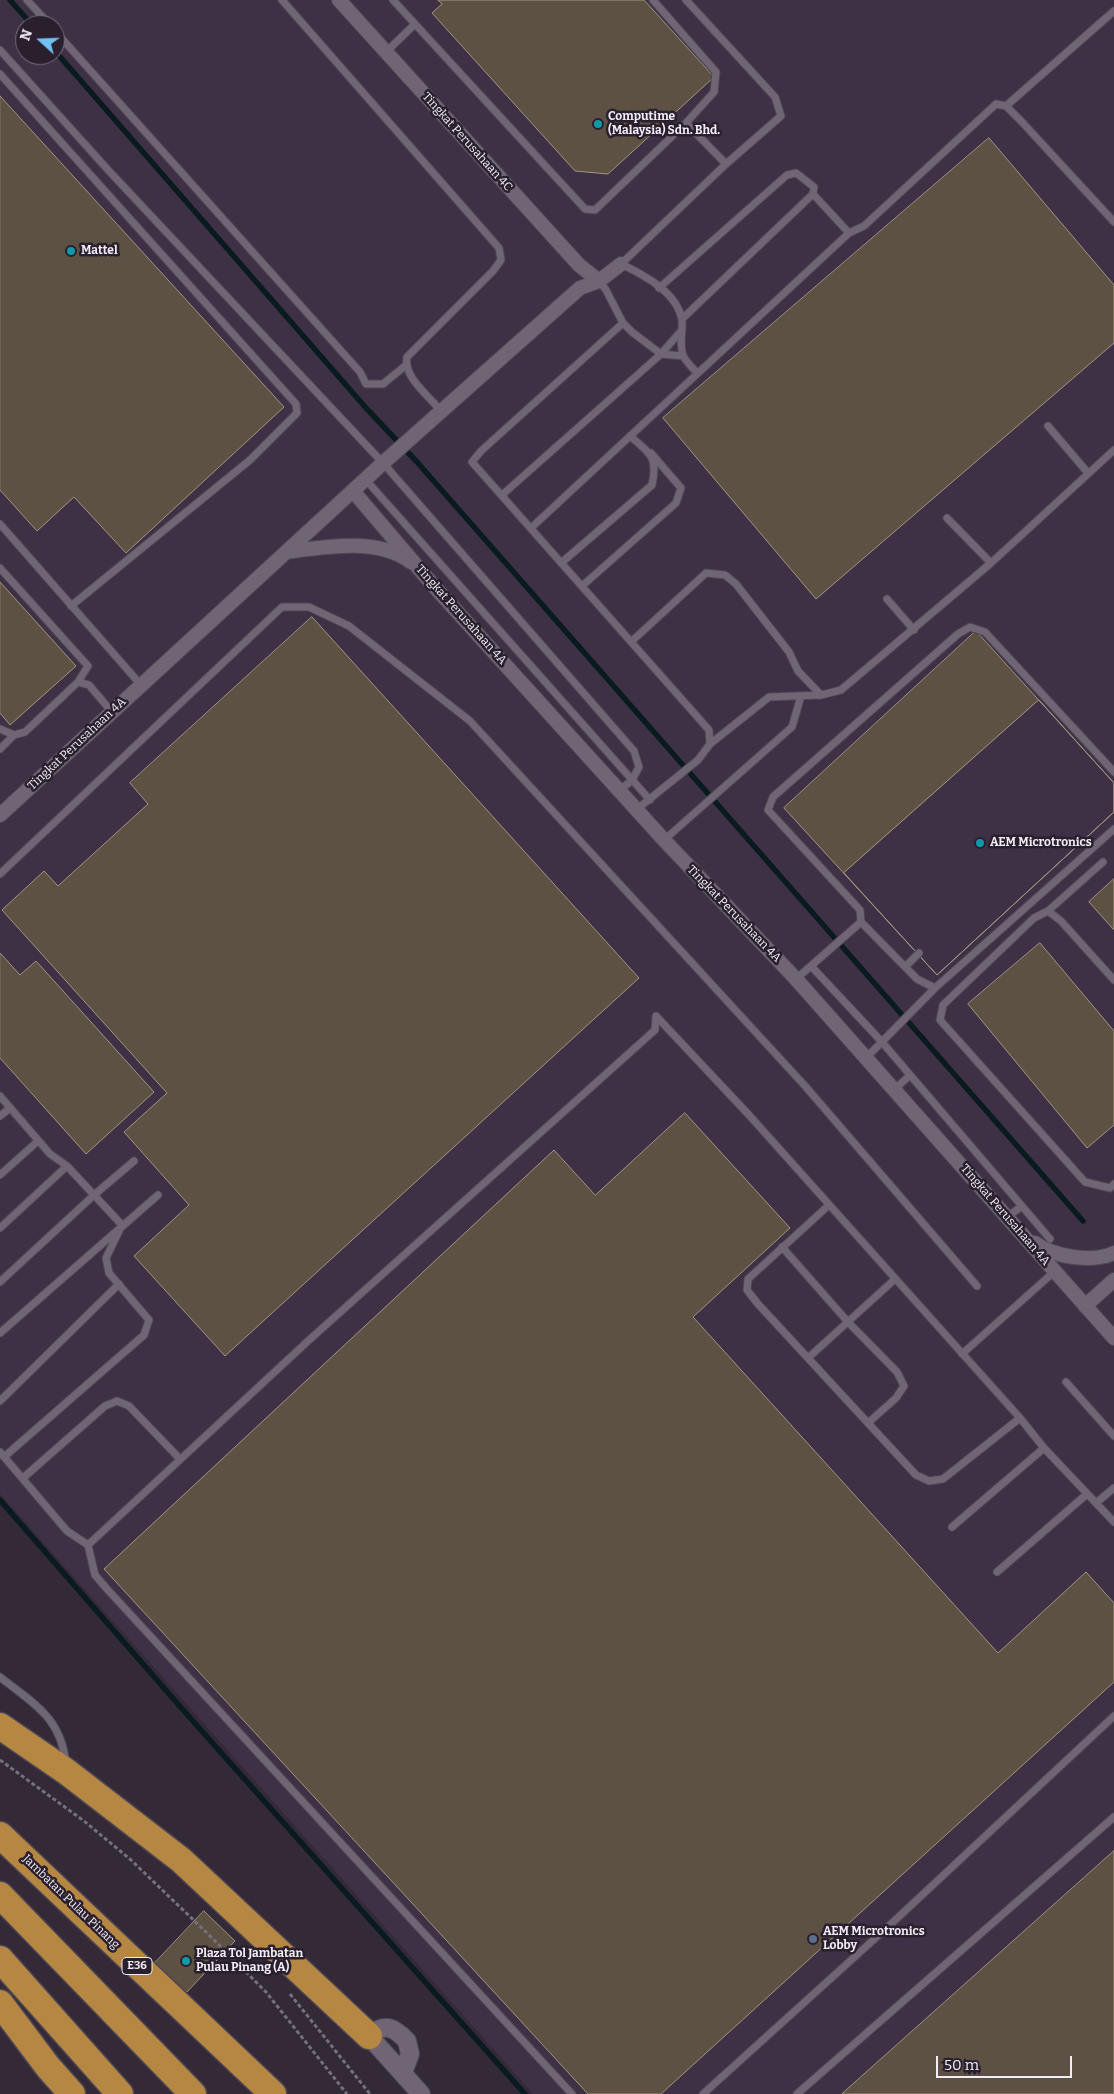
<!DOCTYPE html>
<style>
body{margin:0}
#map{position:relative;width:1114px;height:2094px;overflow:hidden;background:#332937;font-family:Bitter,serif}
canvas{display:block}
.north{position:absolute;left:15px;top:15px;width:50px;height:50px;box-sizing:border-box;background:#291f2d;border:1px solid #7a717d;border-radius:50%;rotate:290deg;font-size:14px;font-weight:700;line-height:20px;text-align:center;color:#f3edf6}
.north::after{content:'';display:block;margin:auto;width:18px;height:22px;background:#71c1f4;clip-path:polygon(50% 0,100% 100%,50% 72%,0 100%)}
.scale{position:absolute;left:936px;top:2056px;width:136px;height:22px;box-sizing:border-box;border:2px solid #f3edf6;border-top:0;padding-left:6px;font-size:15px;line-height:18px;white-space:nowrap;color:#f3edf6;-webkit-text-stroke:4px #291f2d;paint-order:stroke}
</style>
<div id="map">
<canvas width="1114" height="2094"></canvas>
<div class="north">N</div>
<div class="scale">50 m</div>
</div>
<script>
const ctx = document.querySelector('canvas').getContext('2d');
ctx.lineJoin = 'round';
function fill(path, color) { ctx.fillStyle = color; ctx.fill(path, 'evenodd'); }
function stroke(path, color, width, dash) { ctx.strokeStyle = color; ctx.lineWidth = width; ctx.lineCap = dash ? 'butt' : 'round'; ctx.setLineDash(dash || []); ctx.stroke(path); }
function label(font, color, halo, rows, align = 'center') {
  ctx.font = font + ' Bitter,serif'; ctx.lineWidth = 5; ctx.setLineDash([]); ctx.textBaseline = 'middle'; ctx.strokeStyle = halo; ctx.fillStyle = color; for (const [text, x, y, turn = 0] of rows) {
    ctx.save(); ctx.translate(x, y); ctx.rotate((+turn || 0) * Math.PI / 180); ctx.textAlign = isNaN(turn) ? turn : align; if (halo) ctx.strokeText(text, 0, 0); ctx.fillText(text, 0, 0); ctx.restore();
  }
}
fill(new Path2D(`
 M0 0H1114V2094H533L0 1494ZM25 25H55V55H25Z`), '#3e3145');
stroke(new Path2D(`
 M10 0 32 25
 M55 51 366 408 417 462 1083 1221
 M0 1500 184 1711 525 2094`), '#0a1b20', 5.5);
const building = new Path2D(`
 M438 0H644L714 77 608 174 575 171 432 13 442 4Z
 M0 96 284 407 126 553 74 497 37 531 0 490Z
 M989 138 1114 285V343L816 599 663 418Z
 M0 582 76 666 10 725 0 713Z
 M312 617 639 978 225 1356 134 1256 189 1205 124 1132 167 1093 2 910 44 871 58 886 148 804 130 783Z
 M976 631 1114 783V812L937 975 784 808Z
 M1039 700 1114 783V812L937 975 844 873Z
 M1114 879V930L1089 902Z
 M1040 943 1114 1031V1125L1087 1148 968 1004Z
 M0 953 20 975 36 961 154 1092 86 1154 0 1058Z
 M685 1113 790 1228 693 1317 998 1653 1086 1572 1114 1603V1682L661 2094H588L104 1569 554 1150 595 1195Z
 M1114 1851V2094H842Z
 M204 1911 235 1941 169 2011 138 1981Z`);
fill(building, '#5c5142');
stroke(building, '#a29584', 1);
const service = new Path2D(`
 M27 0 50 25
 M282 0 499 248 501 260 493 271 407 357C403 377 429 396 441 411
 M686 0 775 97 781 116 726 164 621 264C644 275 677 292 682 320 683 331 679 344 683 355 685 361 693 368 697 373
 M415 24 585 209 595 210 686 123 714 92 716 72 653 0
 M55 31 360 372 366 384H383L405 366
 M0 50 109 171 383 463 634 751 639 767 632 780 619 791
 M386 52 415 24 393 0
 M0 74 296 404 297 413 250 460 71 606
 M1006 106 1114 11
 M686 123 726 164
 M813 194 849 233 864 226 996 104 1006 106 1022 122 1114 222
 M599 281 606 290 623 323 632 332 661 354 683 356
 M659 288 787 175 796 173 814 187 813 194 682 319
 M623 323 481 451 472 462 709 730 710 744
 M1048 426 1088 473
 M366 480 650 800
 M502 495 661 354 681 331
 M947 518 991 563
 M0 524 141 685
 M531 528 849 233
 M561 563 652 485C658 457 651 454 630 436
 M0 568 88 666 78 682 25 732 14 735 0 729
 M582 586 676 503 681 488 651 453
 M887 599 914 630
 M632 641 706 573 725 575 736 584 789 652 798 671 821 695
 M78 682 89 685 112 712
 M0 749 14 735
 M636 810 698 760 710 744 769 697 821 695 841 690 991 563 1114 450
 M664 840 792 727 801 696
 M0 874 282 607H309L349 626 470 721 806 1087 977 1286
 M1048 911 1103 862
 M811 966 882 1042 1050 1239
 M905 967 919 953
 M796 979 861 922
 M1114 980 1061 921 1048 911 1034 918 943 1005 940 1020 1085 1182 1110 1188 1114 1184
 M935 988 917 979 861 922 860 910 768 810 773 797 958 634 970 627 985 632 1114 772
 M656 1016 749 1115 1020 1418 1044 1448 1114 1522
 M866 1058 935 988 1114 829
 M894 1090 910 1075
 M0 1096 50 1154 67 1166 122 1225 106 1258 109 1273 149 1320 144 1335 4 1457
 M0 1116 10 1108
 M0 1175 38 1141
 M829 1205 748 1279 747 1290 758 1304 916 1475 929 1481 943 1479 1020 1418
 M1007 1217 1022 1206
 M0 1228 67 1166
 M782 1247 848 1322 897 1372 904 1386 896 1398 868 1423
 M0 1282 94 1195 134 1161
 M0 1333 158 1195
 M962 1354 1055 1271
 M808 1358 894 1280
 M1066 1382 1114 1436
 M0 1401 119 1284
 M0 1452 67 1531 88 1545 308 1341 655 1030 656 1016
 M23 1478 105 1406 117 1401 129 1406 180 1459
 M1096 1503 1114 1488
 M952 1527 1044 1448
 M88 1545 95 1575 107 1589 572 2094
 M997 1572 1087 1494
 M0 1677C34 1704 61 1717 66 1764
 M703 2094 891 1924 1114 1716
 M797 2094 1114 1817`);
const minor = new Path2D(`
 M339 0 579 265 599 281
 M353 491 432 584 664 840 796 979 1114 1338
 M286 552C325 547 377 537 411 562
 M0 815 383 463 580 288 599 281 621 264
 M1035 1243C1054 1257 1092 1263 1114 1253
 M1085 1306 1114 1280`);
const tertiary = new Path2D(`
 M403 2073 410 2054 407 2041C394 2027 384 2022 369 2036L421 2094`);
const motorway = new Path2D(`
 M0 1726 67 1772 181 1860 369 2036
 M0 1835 273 2094
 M0 1895 193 2094
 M0 1959 120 2094
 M0 2003 48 2067 72 2094`);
stroke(service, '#4e4752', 9);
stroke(minor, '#4e4752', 16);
stroke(tertiary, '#4e4752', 20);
stroke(motorway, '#4e4752', 29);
stroke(new Path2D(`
 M0 1760 84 1821 131 1860 206 1932 266 1992 347 2094
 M290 1994 370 2094`), '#776f7b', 3, [4, 2.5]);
stroke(service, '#706575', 7);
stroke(minor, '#706575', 14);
stroke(tertiary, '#706575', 18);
stroke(motorway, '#b68643', 26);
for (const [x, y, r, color] of [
 [598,124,5,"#0f9aa8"],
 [71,251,5,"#0f9aa8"],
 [980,843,5,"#0f9aa8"],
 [813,1939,5,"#5c6f8a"],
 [186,1961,5,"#0f9aa8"]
]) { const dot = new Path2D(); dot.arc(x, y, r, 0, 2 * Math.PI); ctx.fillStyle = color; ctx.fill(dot); stroke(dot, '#291f2d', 2); }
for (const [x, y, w] of [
 [137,1966,30]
]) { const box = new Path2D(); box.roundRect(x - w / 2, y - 8.5, w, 17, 4); ctx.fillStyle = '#291f2d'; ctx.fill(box); stroke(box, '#f3edf6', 1); }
label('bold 11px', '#f3edf6', null, [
 ["E36",137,1966]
]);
label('bold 12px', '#f3edf6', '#291f2d', [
 ["Computime",608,117],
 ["(Malaysia) Sdn. Bhd.",608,131],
 ["Mattel",81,251],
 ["AEM Microtronics",990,843],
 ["AEM Microtronics",823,1932],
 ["Lobby",823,1946],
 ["Plaza Tol Jambatan",196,1954],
 ["Pulau Pinang (A)",196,1968]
], 'left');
label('12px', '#f3edf6', '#291f2d', [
 ["Tingkat Perusahaan 4C",467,142,48],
 ["Tingkat Perusahaan 4A",461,615,48],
 ["Tingkat Perusahaan 4A",77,744,-43],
 ["Tingkat Perusahaan 4A",734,914,46],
 ["Tingkat Perusahaan 4A",1005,1215,49],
 ["Jambatan Pulau Pinang",71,1902,44]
]);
</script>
